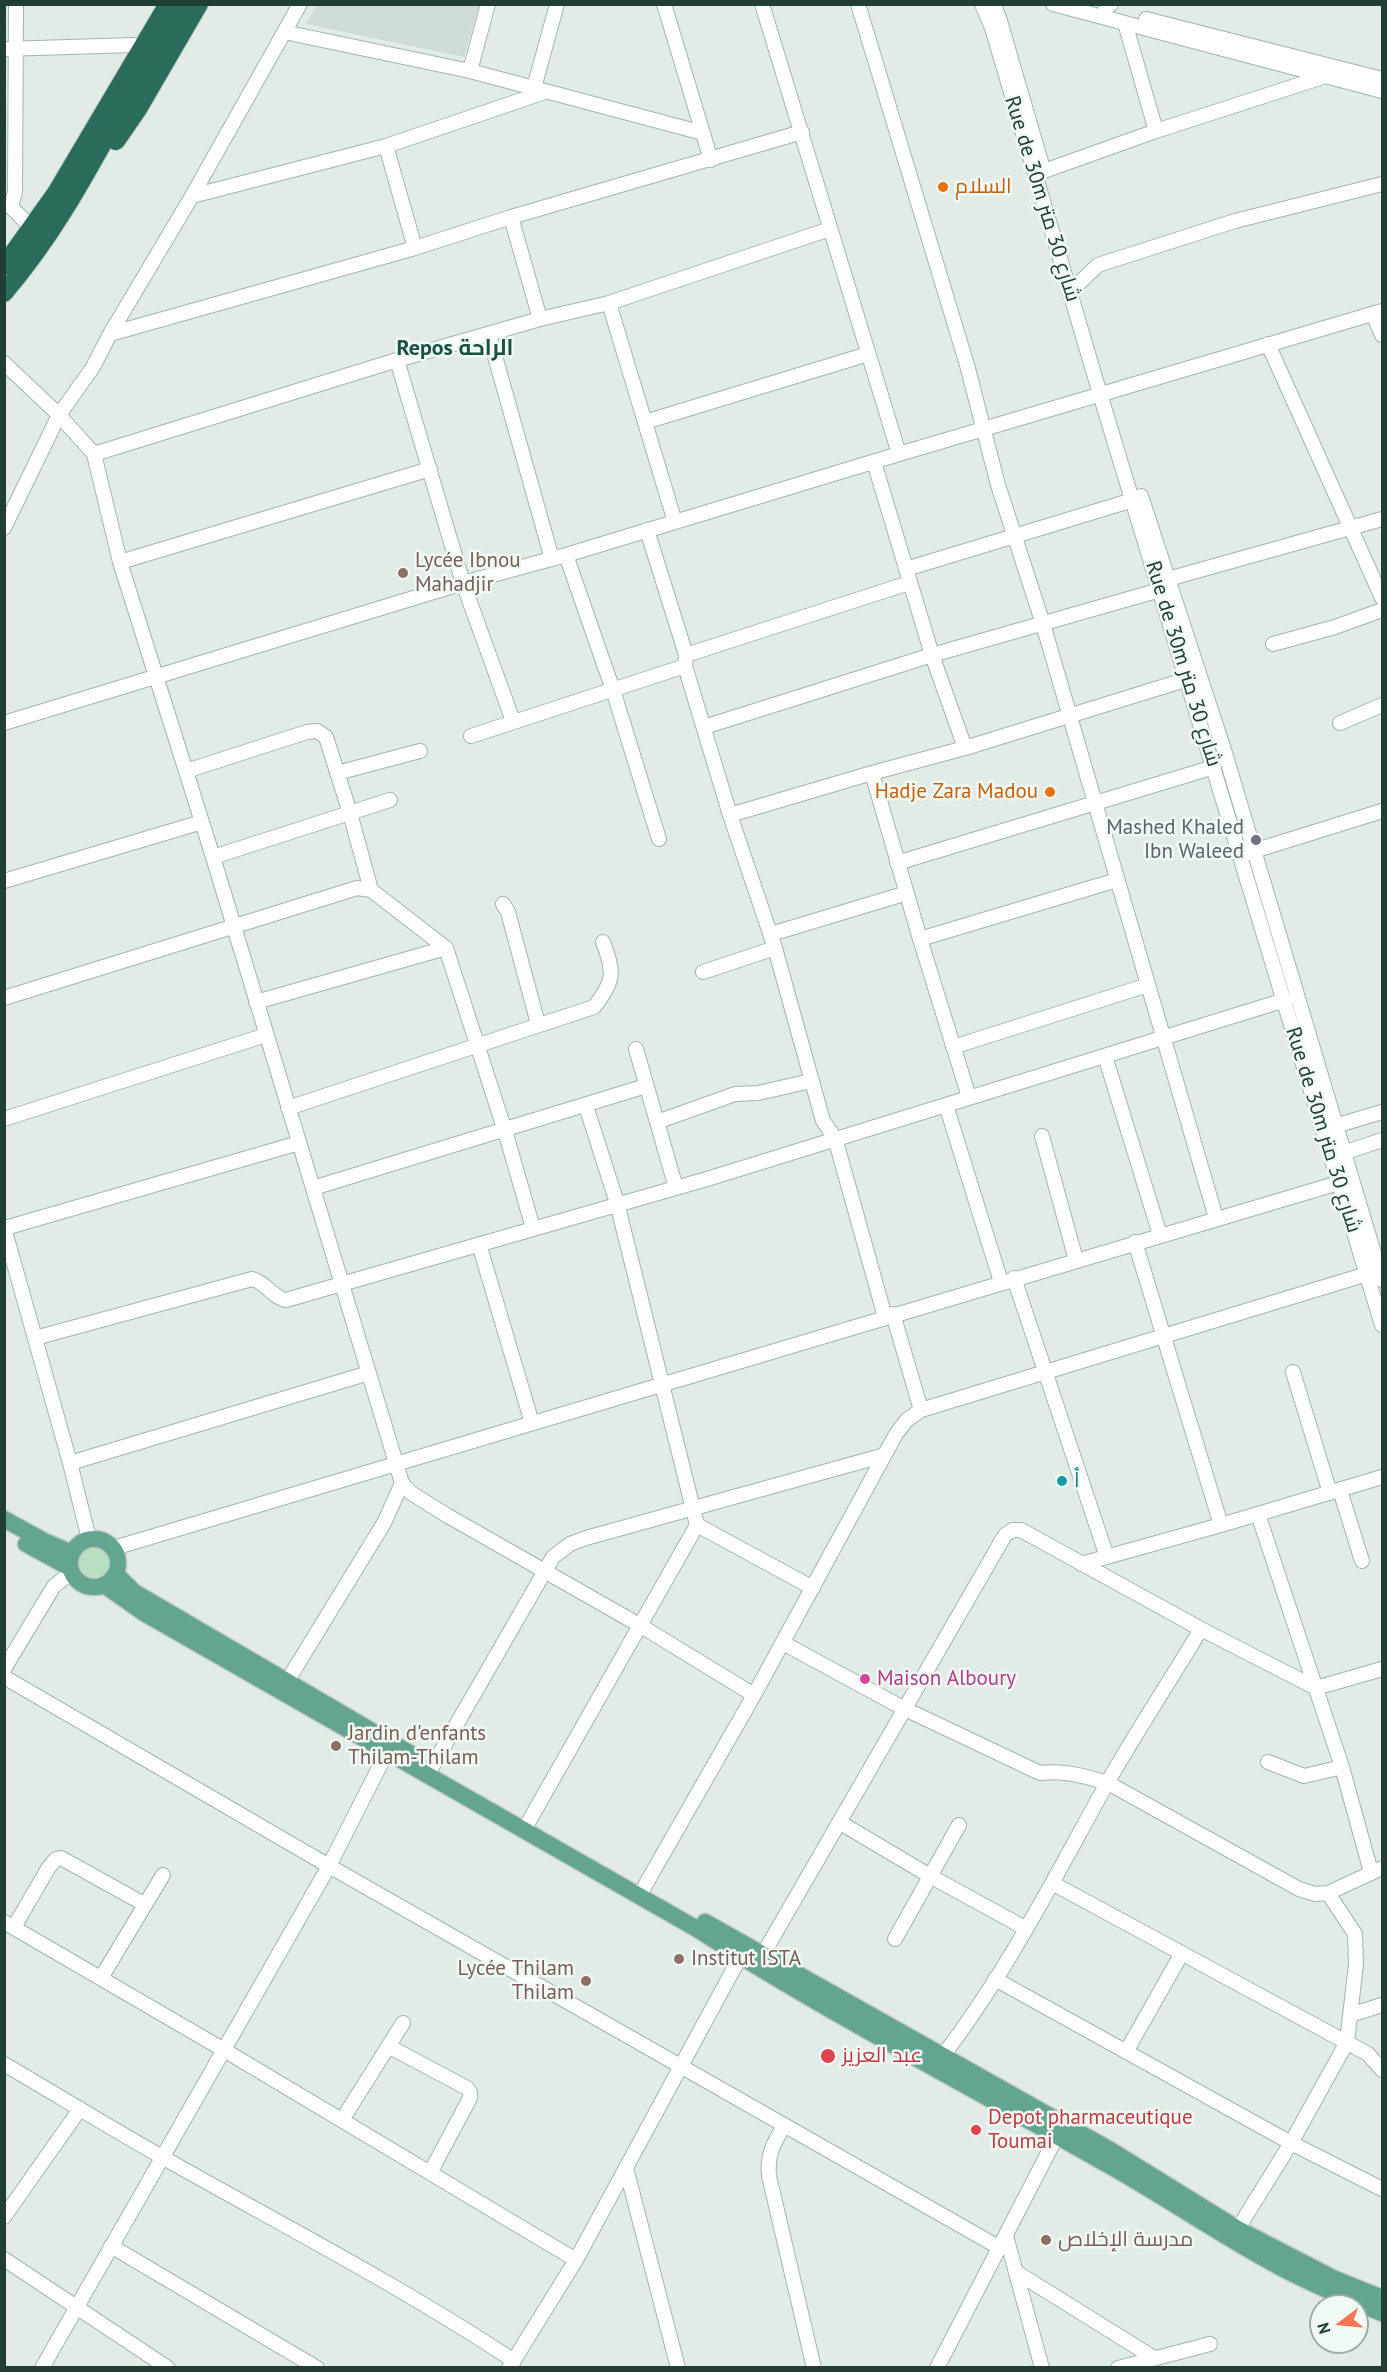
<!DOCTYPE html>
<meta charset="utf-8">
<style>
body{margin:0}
#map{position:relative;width:1387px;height:2372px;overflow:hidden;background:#e1ece7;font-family:"PT Sans",sans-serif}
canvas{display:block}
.frame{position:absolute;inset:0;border:6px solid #203e35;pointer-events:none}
.north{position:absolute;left:1309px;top:2294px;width:60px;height:60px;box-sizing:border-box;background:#f1f9f5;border:2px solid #9daea8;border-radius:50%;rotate:254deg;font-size:16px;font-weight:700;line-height:24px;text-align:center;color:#203e35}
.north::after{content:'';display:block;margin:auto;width:21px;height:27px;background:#fa7551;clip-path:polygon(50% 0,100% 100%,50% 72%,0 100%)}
</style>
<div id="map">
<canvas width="1387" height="2372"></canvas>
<div class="frame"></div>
<div class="north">N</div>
</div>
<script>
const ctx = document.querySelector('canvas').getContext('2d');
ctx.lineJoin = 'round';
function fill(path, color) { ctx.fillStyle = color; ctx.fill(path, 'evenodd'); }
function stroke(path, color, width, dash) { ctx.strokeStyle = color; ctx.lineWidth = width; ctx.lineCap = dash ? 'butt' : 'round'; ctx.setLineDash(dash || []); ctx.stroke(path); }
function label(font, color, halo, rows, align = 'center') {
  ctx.font = font + ' "PT Sans",Cairo,sans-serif'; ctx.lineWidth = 5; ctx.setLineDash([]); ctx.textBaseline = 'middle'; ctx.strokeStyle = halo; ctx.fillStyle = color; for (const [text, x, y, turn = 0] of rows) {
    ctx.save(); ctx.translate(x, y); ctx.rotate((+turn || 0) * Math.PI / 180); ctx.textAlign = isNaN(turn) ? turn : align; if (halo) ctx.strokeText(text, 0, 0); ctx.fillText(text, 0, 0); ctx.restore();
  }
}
fill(new Path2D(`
 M317 5V4L479 5 464 57 306 24Z`), '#cfdcd6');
fill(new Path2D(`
 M79 1562a17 17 0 1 1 34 0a17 17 0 1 1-34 0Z`), '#b8dfc1');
const minor = new Path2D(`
 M16 4 15 192 11 207 32 228
 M664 4 711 160
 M762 4 899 454
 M858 4 967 365 998 485 1043 624 1216 1218
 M982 4 992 28 1100 394 1382 1325
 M994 4 1000 21 1041 162
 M1053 4 1382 91
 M1105 10 1111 4
 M1146 19 1382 79
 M1125 23 1156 131
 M284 32 470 71 703 133
 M4 49 133 45
 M470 71 488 4
 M534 88 557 4
 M386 146 415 248
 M1044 171 1156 131 1326 76
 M192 196 386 146 545 92
 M511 217 540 319
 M1077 285 1098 265 1235 221 1382 184
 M609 303 675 522
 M1373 314 1382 335
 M110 334 192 196 300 4
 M489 335 552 559
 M1268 344 1382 598
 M397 360 463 583 513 721
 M4 363 59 415 94 454 397 360 540 319 609 303 830 229
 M645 422 868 354
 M94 454 120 562 213 857 402 1483 411 1493 448 1516 641 1626 754 1695
 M874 462 932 655 965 748
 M1141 496 1225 753 1382 1280
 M4 528 59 415 93 367 110 334 415 248 511 217 802 132
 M647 530 686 655 685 666 730 815 775 948 823 1121 835 1138 885 1317
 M566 555 613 690 659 839
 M120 562 430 469
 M906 569 1133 500
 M1168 579 1382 519
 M1273 644 1335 627 1382 610
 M686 655 909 583
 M4 723 463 583 566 555 899 454 1382 311
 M1340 723 1382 705
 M704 727 932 655 1160 590
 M471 736 685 666
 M186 771 307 732 317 731 326 737 350 813 371 890
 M337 773 420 751
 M872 773 920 939 969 1097
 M730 815 872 773 965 748 1188 679
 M1247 853 1382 811
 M213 857 390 800
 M897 863 1214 767
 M4 881 202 822
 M503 904 508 912 538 1024
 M771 934 907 893
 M920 939 1117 880
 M703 972 775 948
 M4 998 357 888 371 890 446 948 505 1131 533 1228
 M256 1002 446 948
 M953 1047 1148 985
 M636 1049 676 1188
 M1105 1056 1160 1235
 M946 1105 1001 1282
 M288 1108 594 1007C614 982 615 972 603 942
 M4 1119 266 1035
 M657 1122 735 1094 758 1093 811 1081
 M1328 1128 1382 1112
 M1042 1136 1076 1260
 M1343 1153 1382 1140
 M313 1188 646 1086
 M4 1228 70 1463 89 1539
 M5 1228 299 1143
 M1135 1242 1221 1525
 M479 1244 532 1423
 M1014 1278 1107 1557
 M893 1314 921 1410
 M35 1338 252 1279C266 1282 273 1298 286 1300L707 1179 1285 1000
 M1293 1372 1330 1493
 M70 1463 369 1373
 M1340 1490 1362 1561
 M1258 1514 1342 1767 1371 1872
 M697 1525 813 1588
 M114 1548 1345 1181
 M1081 1564 1221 1525 1382 1477
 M783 1643 903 1708 1040 1773C1065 1770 1084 1776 1108 1783L1299 1889 1315 1894 1328 1893 1382 1868
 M4 1669 54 1586 72 1572
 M4 1677 329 1866 1000 2248
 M283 1688 384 1523 402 1483
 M1268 1762 1304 1776 1342 1767
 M432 1767 553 1557 570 1544 586 1538 885 1455
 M839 1822 930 1876 1025 1928
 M524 1830 697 1525 617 1203 586 1106
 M1052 1883 1368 2054 1382 2070
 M639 1896 754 1695 896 1434 907 1420 921 1410 1367 1274
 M4 1922 224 2050 576 2260
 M14 1927 49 1867 56 1859 61 1858 144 1904
 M895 1939 959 1825
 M758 1963 1005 1535 1013 1530H1021L1201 1629 1316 1688 1382 1669
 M101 1978 163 1875
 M995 1979 1291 2143 1382 2189
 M1350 2015 1382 2005
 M388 2046 467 2088 470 2092V2098L430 2173
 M1126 2052 1182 1953
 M937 2063C1004 1978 1054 1879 1106 1785 1136 1732 1170 1681 1201 1629
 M4 2064C57 2095 109 2127 162 2157 280 2224 401 2286 514 2361
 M342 2120 403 2023
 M784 2126C773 2144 767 2155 769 2176L814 2368
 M626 2168 678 2368
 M4 2217 80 2109
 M1006 2236 1042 2368
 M1232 2238 1291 2143 1347 2042 1356 1964 1355 1934 1328 1893
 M111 2246 317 2368
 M4 2259 168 2368
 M1016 2272 1154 2358
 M42 2368 329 1866 391 1744
 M509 2368 576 2260 745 1948
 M937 2368 1061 2128
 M1118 2368 1210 2344`);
const major = new Path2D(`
 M4 1519 44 1541 72 1553
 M70 1563a24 24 0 1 1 48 0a24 24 0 1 1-48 0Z
 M26 1544 70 1568
 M116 1574 134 1592 416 1757
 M104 1585 144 1613 697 1929C828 2013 967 2085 1103 2162 1159 2193 1211 2229 1267 2260 1304 2281 1343 2297 1382 2313
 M705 1922 1112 2151 1238 2229 1335 2279 1382 2298`);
const highway = new Path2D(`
 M116 141 138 109 199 4
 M4 266 56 193 168 4
 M4 293C55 233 87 172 125 103 144 70 164 37 184 4`);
stroke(minor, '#a3b4ae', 16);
stroke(major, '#c1c9c6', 19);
stroke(highway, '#c1c9c6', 20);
stroke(minor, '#fff', 14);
stroke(major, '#63a591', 16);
stroke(highway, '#2a6c5c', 18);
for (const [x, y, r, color] of [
 [943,187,6,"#e8710a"],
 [403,573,6,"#8d6e63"],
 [1050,792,6,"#e8710a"],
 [1256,840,6,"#6b7280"],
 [1062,1481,6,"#0f9aa8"],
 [865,1679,6,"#d1479c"],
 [336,1746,6,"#8d6e63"],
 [679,1959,6,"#8d6e63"],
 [586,1981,6,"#8d6e63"],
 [828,2056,8,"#e0444e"],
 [976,2130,6,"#e0444e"],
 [1046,2240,6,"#8d6e63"]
]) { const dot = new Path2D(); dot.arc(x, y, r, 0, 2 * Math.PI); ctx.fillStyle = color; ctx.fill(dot); stroke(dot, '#f1f9f5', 2); }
label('21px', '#c56008', '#f1f9f5', [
 ["السلام",955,187],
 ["Hadje Zara Madou",1038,792,"right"]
], 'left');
label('21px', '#203e35', '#f1f9f5', [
 ["Rue de 30m شارع 30 متر",1042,199,73],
 ["Rue de 30m شارع 30 متر",1183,664,73],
 ["Rue de 30m شارع 30 متر",1323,1130,73]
]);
label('21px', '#785e54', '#f1f9f5', [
 ["Lycée Ibnou",415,561],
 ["Mahadjir",415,585],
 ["Jardin d'enfants",348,1734],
 ["Thilam-Thilam",348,1758],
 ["Institut ISTA",691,1959],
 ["Lycée Thilam",574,1969,"right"],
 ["Thilam",574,1993,"right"],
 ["مدرسة الإخلاص",1058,2240]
], 'left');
label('21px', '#5b616d', '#f1f9f5', [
 ["Mashed Khaled",1244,828],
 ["Ibn Waleed",1244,852]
], 'right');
label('21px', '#0d838f', '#f1f9f5', [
 ["أ",1074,1481]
], 'left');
label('21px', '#b23c85', '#f1f9f5', [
 ["Maison Alboury",877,1679]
], 'left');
label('21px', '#be3a42', '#f1f9f5', [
 ["عبد العزيز",842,2056],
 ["Depot pharmaceutique",988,2118],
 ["Toumai",988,2142]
], 'left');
label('bold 22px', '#1b5142', '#f1f9f5', [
 ["Repos الراحة",455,349]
]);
</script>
